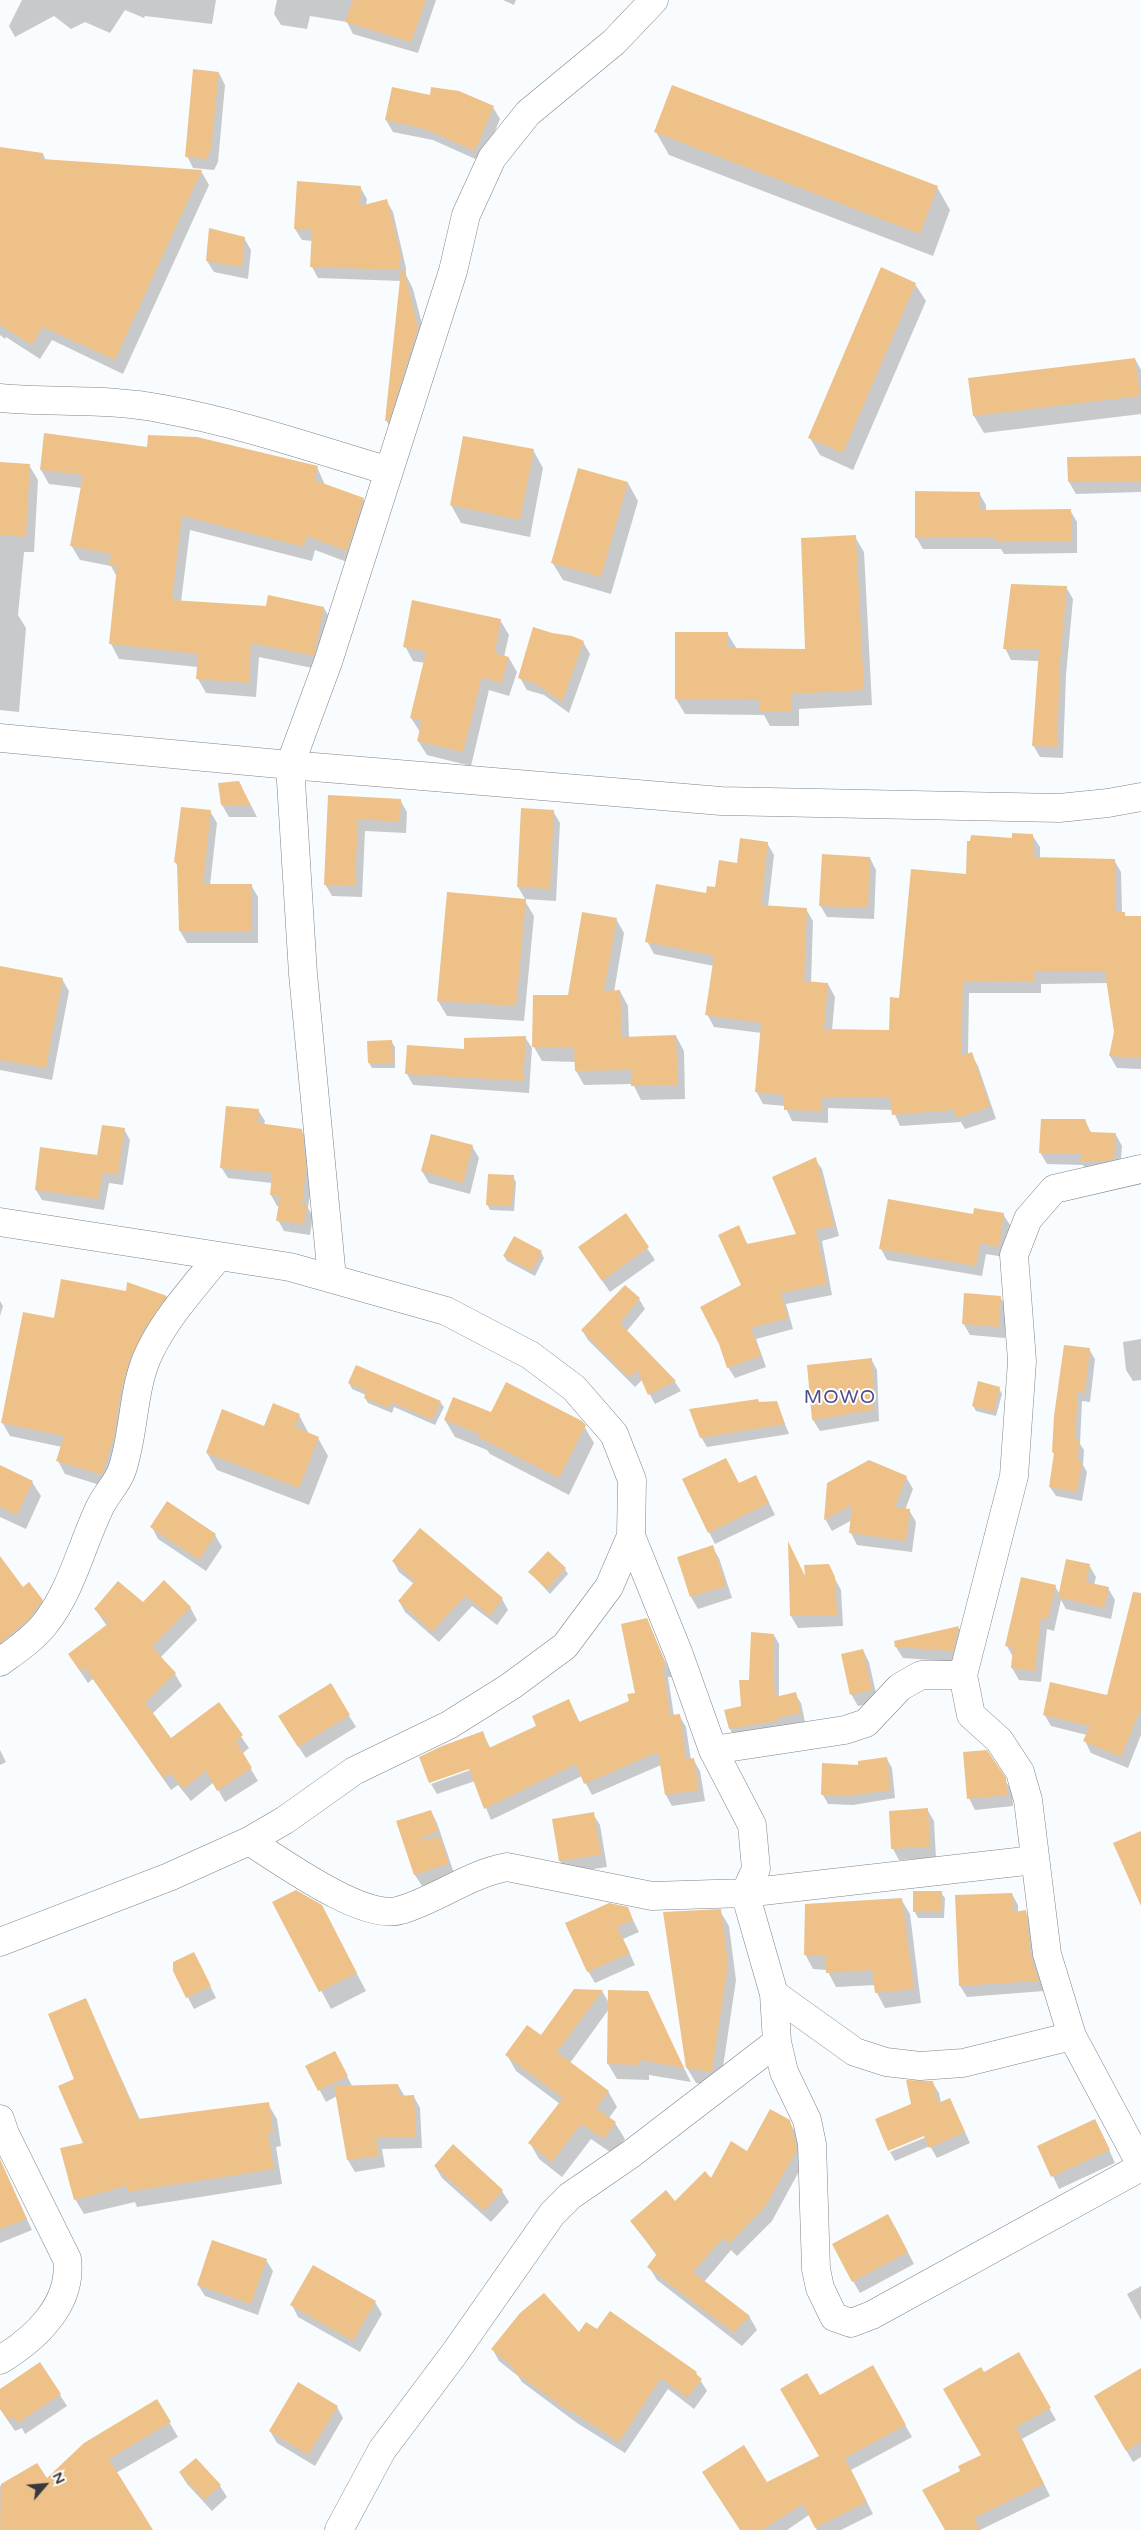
<!DOCTYPE html>
<style>
body{margin:0}
#map{position:relative;width:1141px;height:2530px;overflow:hidden;background:#f9fcfe;font-family:"Varela Round",sans-serif}
canvas{display:block}
.north{position:absolute;left:20px;top:2460px;width:50px;height:50px;-webkit-text-stroke:4px #fff;paint-order:stroke;rotate:63deg;font-size:14px;font-weight:700;line-height:20px;text-align:center;color:#38393b}
.north::after{content:'';display:block;margin:auto;width:18px;height:22px;background:#38393b;clip-path:polygon(50% 0,100% 100%,50% 72%,0 100%)}
</style>
<div id="map">
<canvas width="1141" height="2530"></canvas>
<div class="north">N</div>
</div>
<script>
const ctx = document.querySelector('canvas').getContext('2d');
ctx.lineJoin = 'round';
function fill(path, color) { ctx.fillStyle = color; ctx.fill(path, 'evenodd'); }
function stroke(path, color, width, dash) { ctx.strokeStyle = color; ctx.lineWidth = width; ctx.lineCap = dash ? 'butt' : 'round'; ctx.setLineDash(dash || []); ctx.stroke(path); }
function label(font, color, halo, rows, align = 'center') {
  ctx.font = font + ' "Varela Round",sans-serif'; ctx.lineWidth = 4; ctx.setLineDash([]); ctx.textBaseline = 'middle'; ctx.strokeStyle = halo; ctx.fillStyle = color; for (const [text, x, y, turn = 0] of rows) {
    ctx.save(); ctx.translate(x, y); ctx.rotate((+turn || 0) * Math.PI / 180); ctx.textAlign = isNaN(turn) ? turn : align; if (halo) ctx.strokeText(text, 0, 0); ctx.fillText(text, 0, 0); ctx.restore();
  }
}
fill(new Path2D(`
 M22 0H216L212 24 145 16 144 18 125 10 110 33 85 22 71 29 54 16 15 37 9 26Z
 M277 0H436L418 53 353 34 347 22 310 16 307 29 281 25 274 14Z
 M503 0H516L514 5Z
 M219 73 225 85 218 162 214 170 193 168 187 156Z
 M493 107 500 119 482 162 433 140 393 132 386 120Z
 M656 132 937 187 950 210 933 256 669 155Z
 M0 148 43 154 46 161 201 171 209 185 123 374 52 340 40 359 6 337 5 339 0 335Z
 M360 187 367 199 366 206 386 200 393 212 406 268V275L413 289 428 347 396 438 386 420 401 281 318 278 312 267 313 241 302 240 295 229Z
 M244 238 251 250 248 279 214 272 207 261Z
 M915 284 926 301 853 470 820 455 810 438Z
 M1135 359 1141 370V414L984 433 974 416 970 379Z
 M148 448 317 467 325 485 363 499 372 513 355 565 315 550 312 561 190 530 181 602 267 608H324L332 622 322 670 259 657 256 697 206 693 198 679V667L119 659 111 644 117 577 111 566 80 560 71 545 82 488 49 484 41 470Z
 M533 450 543 468 530 537 461 523 451 505Z
 M1141 456V492L1076 494 1069 482Z
 M0 463 29 465 38 480 34 552H24L18 615 26 628 19 712 0 710Z
 M579 469 628 483 638 501 611 594 563 580 552 562Z
 M979 493 986 505V511L1070 510 1077 522V553L1004 554 1001 549H923L916 537Z
 M855 537 864 552 872 705 799 709V726H770L764 715 685 714 676 699 677 633H727L737 649 807 650Z
 M1066 587 1073 599 1066 675 1063 758 1040 757 1033 745 1039 661 1011 660 1005 648Z
 M500 620 509 635 504 657 509 658 517 672 509 696 489 690 471 766 427 755 418 741 420 732 411 718 425 663 413 661 405 646Z
 M583 642 590 654 569 713 544 695 527 690 520 678Z
 M245 794 257 817H229L222 805Z
 M329 796 400 800 407 812 406 833 365 831 362 897 332 896 325 884Z
 M210 811 217 823 210 885H251L258 897V943H187L180 931 179 868 175 862Z
 M553 811 560 823 556 901 525 899 518 887Z
 M1032 835 1040 847V858L1114 860 1121 872 1122 913 1126 918H1141V1069L1117 1068 1110 1056 1116 1032 1108 983 1041 984V993H969L968 1055 971 1054 978 1066 996 1119 965 1129 961 1122 900 1126 893 1110 828 1108V1123L792 1121 785 1106 763 1104 756 1091 762 1033 714 1027 707 1014 714 966 654 954 647 941 716 889 738 865 767 843 774 855 768 907 806 909 813 921 811 983 828 984 835 997 832 1030 890 1031 901 999 968 875 1013 839Z
 M870 858 876 870 874 919 827 917 820 905Z
 M525 901 534 916 524 1021 447 1016 438 1001Z
 M616 919 624 933 614 992 620 991 628 1006 629 1038 676 1036 684 1051 685 1099 641 1100 633 1084 584 1085 576 1071V1062L542 1061 534 1047V996L569 997Z
 M0 967 62 979 69 991 52 1080 0 1070Z
 M525 1037 532 1048 529 1093 413 1085 407 1074 465 1050Z
 M391 1041 395 1047V1068H372L369 1063Z
 M258 1110 265 1121 264 1125 301 1130 308 1141 312 1181 308 1208 313 1216 310 1235 284 1231 278 1220 280 1206H277L271 1195 272 1183 228 1178 221 1167Z
 M1085 1121 1092 1134 1116 1135 1122 1146 1120 1171 1087 1172 1083 1165 1047 1164 1040 1152Z
 M124 1129 130 1140 123 1185 109 1183 104 1210 42 1200 36 1190 98 1157Z
 M472 1146 479 1158 470 1194 429 1183 422 1171Z
 M815 1159 822 1169 839 1236 822 1241 832 1295 786 1304 793 1329 756 1339 766 1367 735 1378 728 1367 743 1286 738 1227 748 1245 798 1235Z
 M513 1177 516 1182 514 1211 490 1210 487 1204Z
 M1003 1214 1010 1225 1004 1257 986 1254 982 1276 887 1260 881 1249 974 1215Z
 M625 1215 655 1260 610 1292 587 1259Z
 M541 1252 544 1258 535 1276 507 1261 504 1256Z
 M625 1287 639 1299 645 1309 626 1332 675 1382 681 1391 655 1404 642 1380 635 1387 588 1340 582 1330Z
 M127 1292 166 1297 174 1310 109 1488 65 1474 58 1461 62 1447 10 1436 2 1422 55 1319Z
 M1000 1297 1007 1308 1005 1338 970 1335 963 1323Z
 M0 1301 3 1306 0 1316Z
 M1141 1339V1380L1133 1381 1126 1370 1123 1342Z
 M1089 1349 1095 1359 1090 1402 1082 1401 1080 1444 1084 1450 1083 1465 1087 1472 1082 1501 1056 1496 1050 1487 1055 1456 1053 1452Z
 M871 1359 877 1370 879 1421 820 1431 813 1420 808 1366Z
 M349 1383 440 1402 444 1407 435 1425 394 1407 392 1413 368 1403 365 1398 366 1395 352 1389Z
 M999 1388 1002 1394 996 1416 976 1411 973 1406Z
 M776 1402 789 1434 707 1447 701 1437 760 1404Z
 M492 1414 584 1426 594 1443 569 1495 490 1454 487 1450 455 1437 445 1420Z
 M299 1415 309 1434 318 1438 328 1456 309 1505 217 1470 207 1453Z
 M0 1466 32 1482 41 1496 26 1529 0 1517Z
 M906 1477 913 1489 905 1510H909L916 1522 912 1552 857 1545 851 1533 852 1520 832 1531 825 1519 829 1484Z
 M739 1484 762 1488 775 1515 715 1544 709 1532Z
 M152 1527 215 1535 222 1547 206 1571 158 1539Z
 M420 1530 502 1599 508 1610 497 1625 472 1606 439 1642 405 1612 399 1601 414 1584 399 1572 393 1561Z
 M789 1546 806 1579 828 1566 841 1590 843 1626 798 1628 791 1616Z
 M712 1547 719 1558 732 1598 698 1609 691 1597 678 1558Z
 M0 1558 22 1589 42 1600 50 1615 0 1661Z
 M1089 1565 1096 1577 1094 1585 1108 1588 1115 1600 1111 1619 1066 1609 1061 1600 1054 1631 1047 1629 1041 1682 1019 1680 1012 1668 1013 1657 1007 1646 1055 1586 1060 1595Z
 M565 1569 568 1574 550 1594 530 1572Z
 M143 1603 190 1607 197 1620 160 1658 175 1674 182 1686 152 1714 171 1740 218 1704 249 1748 242 1754 258 1781 225 1802 214 1782 191 1801 178 1785 171 1790 93 1679 88 1683 69 1655 107 1626 95 1609Z
 M1141 1612V1735L1128 1768 1091 1753 1085 1741 1087 1735 1051 1726 1044 1714 1108 1696Z
 M647 1619 672 1677H668L674 1716 679 1715 686 1727 691 1760 693 1759 700 1771 705 1801 672 1806 666 1795 661 1765 592 1795 582 1776 491 1820 475 1781 437 1794 431 1784 476 1768 482 1732 491 1749 537 1726 569 1701 580 1723 630 1702 637 1694Z
 M959 1628 965 1639 959 1662 903 1658 896 1647V1642Z
 M774 1635 779 1644V1697L795 1694 801 1703 805 1722 735 1738 730 1729 742 1707 750 1681Z
 M863 1650 869 1662 878 1702 858 1706 851 1694Z
 M330 1685 356 1727 306 1758 286 1728Z
 M0 1750 6 1762 0 1765Z
 M887 1759 892 1768 895 1798 853 1805 828 1804 823 1795 860 1766Z
 M1004 1779 1012 1791 1013 1806 975 1810 969 1798Z
 M927 1809 934 1821 936 1858 899 1860 893 1849Z
 M431 1811 437 1823 455 1876 422 1886 415 1875 397 1822Z
 M593 1814 600 1825 607 1867 567 1873 560 1861 553 1820Z
 M914 1893H941L945 1898 944 1918H918L915 1912Z
 M1012 1894 1018 1905V1912L1025 1911 1031 1922 1037 1968 1044 1991 967 1997 960 1986Z
 M901 1899 910 1914 921 2003 885 2008 877 1993 876 1985 836 1987 827 1970 813 1969 805 1954Z
 M274 1902 321 1906 366 1991 331 2009Z
 M627 1908 639 1932 623 1939 635 1965 595 1983 588 1971Z
 M720 1911 729 1926 736 1980 720 2087 696 2083 687 2068Z
 M200 1965 216 1998 194 2009 174 1971Z
 M602 1991 609 2003 653 2006 691 2082 649 2075V2080L617 2079 608 2064 609 2009 570 2063 608 2091 617 2107 609 2118 615 2123 625 2139 613 2154 591 2139 562 2177 539 2159 530 2143 560 2104 516 2071 507 2055 541 2036Z
 M86 2000 140 2120 268 2104 277 2119 281 2146 276 2147 282 2184 137 2207 135 2202 84 2214 75 2199 84 2143 76 2079Z
 M341 2064 352 2086 398 2085 405 2097H414L420 2108 422 2148 382 2149 385 2167 355 2172 348 2160 337 2096 326 2102 307 2067Z
 M932 2082 939 2093 941 2103 950 2099 970 2143 937 2158 930 2146 895 2161 890 2152 931 2135Z
 M789 2121 797 2135 803 2164 772 2221 737 2256 731 2250 704 2282 749 2316 757 2330 742 2346 657 2280 649 2267 657 2256 631 2221 675 2203 711 2180Z
 M1101 2132 1115 2163 1059 2189 1039 2146Z
 M435 2166 502 2191 509 2202 491 2222 442 2178Z
 M9 2181 32 2230 0 2243V2184Z
 M895 2227 914 2264 860 2293 853 2281Z
 M266 2260 273 2271 258 2315 205 2296 198 2285Z
 M1141 2286V2320L1127 2294Z
 M375 2302 382 2314 360 2352 298 2317 292 2305Z
 M611 2312 696 2373 707 2391 694 2409 668 2389 625 2453 577 2423 522 2382 518 2376 499 2361 493 2350 597 2331Z
 M1018 2354 1056 2420 1022 2439 1050 2496 980 2530H946L962 2471 983 2456 984 2373Z
 M40 2364 67 2406 25 2434 22 2428 15 2431 4 2415 0 2409V2390Z
 M872 2367 912 2437 851 2470 873 2514 841 2530H817L809 2515 787 2530H740L766 2483 820 2457 819 2396Z
 M1141 2370V2457L1133 2462 1095 2397Z
 M156 2400 178 2437 116 2473 151 2530H0V2486L37 2465 46 2480Z
 M337 2407 343 2418 315 2466 277 2443 270 2431Z
 M196 2460 220 2486 227 2497 212 2511 187 2484 180 2473Z`), '#0003');
fill(new Path2D(`
 M353 0H426L411 42 345 22Z
 M193 69 219 72 211 149 207 159 185 157Z
 M672 85 938 186 920 234 654 132Z
 M392 87 430 95 431 87 459 91 494 106 475 151 425 129 385 120Z
 M0 147 43 153 42 159 202 170 115 360 43 327 32 345 0 325Z
 M297 181 361 186 360 206 387 199 401 256 399 270 310 267 312 230 294 229Z
 M209 228 245 237 242 267 206 261Z
 M881 267 916 283 843 453 808 438Z
 M401 270H404L418 328 389 421H385Z
 M1135 358 1140 396 973 416 968 378Z
 M44 433 147 447 148 435 197 437 318 466 314 480 364 498 347 551 307 536 304 547 182 516 172 600 266 606 268 595 324 607 314 656 251 643 249 683 196 679 198 654 109 644 117 566H109L111 554 70 546 83 475 40 470Z
 M463 436 534 449 520 520 450 505Z
 M1141 456V481L1068 482 1067 457Z
 M0 462 30 464 26 537 0 535Z
 M578 468 628 482 601 577 551 563Z
 M915 491 980 492V510L1071 509V542H996V538H915Z
 M856 535 864 690 791 694V711H760V700L675 699V632H728V648L805 649 801 538Z
 M1011 584 1067 586 1060 662 1057 747 1032 746 1039 650 1003 649Z
 M412 600 501 619 495 653 509 657 501 683 482 677 463 752 417 741 422 721 410 718 426 652 403 647Z
 M533 627 552 633 572 636 584 641 562 702 536 684 518 678Z
 M239 781 251 806 221 805 218 783Z
 M328 795 401 799 400 822 358 819 355 886 324 885Z
 M181 807 211 810 203 884H252V931H179L177 863 174 862Z
 M521 808 554 810 550 889 517 887Z
 M1012 833 1033 834V857L1115 859 1116 912H1125V916H1141V1058L1109 1056 1114 1032 1105 972H1034L1035 981 963 982 961 1056 972 1052 990 1107 957 1118 954 1110 892 1115 890 1098 822 1097 821 1111 784 1110V1095L755 1092 761 1023 705 1015 714 956 645 942 656 884 706 893 707 886 715 887 719 860 737 863 740 838 768 842 761 905 807 908 804 981 828 983 824 1029 889 1030 890 997 899 998 911 869 966 874 967 841H970L971 835 1012 838Z
 M822 854 870 857 868 908 819 906Z
 M447 892 526 899 516 1006 437 1001Z
 M582 912 617 918 604 991 620 990 622 1037 676 1035 678 1085 631 1086V1070L575 1071 574 1048 532 1047 533 995H568Z
 M0 966 63 978 46 1068 0 1060Z
 M526 1036 523 1081 405 1074 407 1045 464 1049V1038Z
 M392 1040 393 1063H368L367 1041Z
 M226 1106 259 1109 258 1123 302 1129 306 1169 302 1203H307L304 1224 276 1221 280 1196 270 1195 272 1173 220 1168Z
 M1041 1119H1085L1090 1132 1116 1133 1114 1159 1101 1162 1079 1161 1082 1154 1039 1153Z
 M102 1125 125 1128 118 1175 103 1173 98 1199 35 1190 40 1147 97 1155Z
 M431 1134 473 1145 463 1183 421 1171Z
 M816 1157 834 1226 816 1230 827 1284 781 1293 788 1318 751 1328 761 1356 727 1368 719 1344 700 1307 741 1285 718 1235 739 1225 747 1244 796 1234 772 1177Z
 M488 1174 514 1175 512 1206 486 1205Z
 M888 1199 973 1214 974 1208 1004 1213 999 1247 980 1243 976 1266 879 1249Z
 M626 1213 649 1247 602 1281 578 1247Z
 M514 1236 542 1251 532 1271 503 1256Z
 M61 1279 126 1291 127 1282 167 1296 144 1330 130 1359 121 1391 114 1437 102 1475 56 1461 64 1436 1 1423 23 1312 54 1318Z
 M625 1285 640 1298 620 1323 676 1381 648 1395 637 1370 629 1378 581 1330Z
 M964 1293 1001 1296 999 1327 962 1324Z
 M1064 1345 1090 1348 1085 1393 1078 1392 1075 1439H1079L1078 1461H1082L1077 1492 1049 1487 1054 1453 1052 1452 1054 1416Z
 M872 1358 874 1410 812 1420 807 1365Z
 M356 1365 441 1401 432 1420 391 1402 389 1408 364 1398 366 1391 348 1383Z
 M978 1381 1000 1387 994 1412 972 1406Z
 M506 1382 582 1421 586 1425 559 1478 478 1437 480 1434 444 1420 453 1397 491 1412Z
 M758 1399 759 1402 777 1401 785 1424 700 1438 689 1409Z
 M273 1403 300 1414 295 1427 319 1437 299 1488 206 1453 222 1409 264 1426Z
 M726 1458 739 1483 756 1475 769 1503 708 1533 682 1479Z
 M869 1460 907 1476 895 1507 910 1509 906 1541 849 1533 852 1505 824 1520 827 1483Z
 M0 1465 33 1481 17 1515 0 1507Z
 M167 1501 216 1534 199 1560 150 1527Z
 M420 1528 503 1598 490 1616 465 1596 432 1632 398 1601 415 1581 392 1561Z
 M788 1541 805 1576 804 1565 829 1564 835 1577 837 1615 790 1616Z
 M713 1545 726 1586 690 1597 677 1557Z
 M548 1551 566 1568 547 1589 528 1572Z
 M0 1556 23 1587 29 1582 43 1600 28 1620 0 1643Z
 M1066 1559 1090 1564 1086 1582 1109 1587 1104 1608 1058 1597Z
 M1021 1577 1056 1585 1048 1619 1041 1618 1035 1671 1011 1668 1013 1647 1005 1646Z
 M164 1580 191 1607 152 1647 176 1673 145 1702 171 1738 219 1702 243 1735 236 1741 252 1768 217 1791 206 1771 183 1789 170 1773 163 1778 85 1668 80 1671 68 1654 109 1623 94 1609 118 1581 143 1602Z
 M1133 1592 1141 1593V1708L1121 1757 1083 1741 1090 1726 1043 1715 1050 1682 1107 1695Z
 M647 1618 666 1665 663 1666 670 1715 680 1714 686 1759 694 1758 699 1790 665 1795 658 1752 584 1784 576 1764 484 1809 469 1769 429 1783 419 1757 442 1746 483 1731 489 1748 536 1726 532 1716 569 1699 579 1722 629 1701 627 1694 635 1693 621 1624Z
 M959 1626 953 1651 895 1647 894 1641Z
 M751 1632 774 1634 773 1662 775 1697 796 1692 801 1713 777 1718V1721L729 1729 724 1710 741 1706 739 1680H749Z
 M863 1649 872 1690 850 1695 841 1654Z
 M331 1683 350 1715 298 1747 278 1716Z
 M987 1750 1006 1778 1007 1795 967 1799 963 1752Z
 M887 1757 891 1790 847 1796 821 1795 822 1763 858 1765V1761Z
 M928 1808 930 1847 891 1849 889 1811Z
 M431 1810 438 1831 416 1841 440 1837 449 1864 414 1875 396 1821Z
 M594 1812 601 1855 559 1861 552 1819Z
 M1141 1831V1906L1113 1843Z
 M296 1890 322 1905 357 1973 319 1992 272 1902Z
 M913 1891H942V1912H913Z
 M1012 1893 1014 1912 1026 1910 1031 1956 1039 1981 959 1986 955 1895Z
 M902 1898 914 1989 875 1993 872 1970 826 1973 825 1956 804 1955 805 1904Z
 M609 1903 628 1907 633 1920 617 1927 630 1953 587 1972 565 1923Z
 M721 1909 728 1964 712 2072 686 2068 663 1912Z
 M194 1952 211 1986 186 1998 173 1971V1962Z
 M574 1989 603 1990 557 2052 609 2091 596 2108 616 2122 604 2139 581 2124 552 2162 528 2143 563 2098 505 2055 527 2025 541 2035Z
 M608 1990 648 1991 684 2068 640 2060V2065L607 2064Z
 M86 1998 138 2119 269 2102 273 2131 268 2132 274 2169 127 2192V2186L74 2200 60 2148 83 2143 58 2086 74 2079 48 2014Z
 M335 2051 348 2076 318 2091 305 2066Z
 M906 2080 933 2081 938 2103 950 2098 965 2132 929 2148 924 2136 888 2151 875 2119 911 2104Z
 M398 2084 399 2096 414 2095 416 2137 376 2138 379 2156 347 2160 334 2086Z
 M770 2109 790 2120 797 2150 765 2207 729 2244 723 2238 693 2272 750 2316 734 2333 647 2267 657 2254 630 2221 666 2190 675 2201 705 2171 711 2178 731 2141 747 2151Z
 M1095 2119 1110 2150 1051 2177 1037 2146Z
 M453 2144 503 2190 484 2211 434 2166Z
 M0 2159 27 2219 0 2229Z
 M888 2214 908 2252 852 2282 832 2244Z
 M212 2240 267 2259 251 2304 197 2285Z
 M313 2265 376 2301 353 2341 290 2305Z
 M544 2293 579 2332 586 2322 597 2329 610 2311 697 2372 696 2374 702 2379 687 2398 661 2378 619 2442 571 2411 570 2412 513 2371 515 2369 491 2349 520 2313Z
 M1019 2352 1051 2408 1016 2427 1044 2484 974 2518 980 2530H945L922 2490 960 2471 958 2466 981 2455 943 2389 981 2367 984 2372Z
 M40 2362 61 2394 18 2423 14 2417 8 2420 0 2409V2389Z
 M873 2365 906 2425 845 2458 867 2502 815 2528 803 2504 762 2530H740L702 2472 744 2445 767 2482 819 2456 780 2389 807 2373 820 2395Z
 M1141 2368V2442L1126 2451 1094 2396Z
 M298 2382 338 2406 308 2455 269 2431Z
 M157 2399 171 2422 109 2459 153 2530H0L1 2484 37 2463 47 2478 84 2443Z
 M196 2458 221 2485 204 2500 179 2472Z`), '#eec189');
const minor = new Path2D(`
 M0 398C54 403 109 398 163 409 240 423 315 449 389 471
 M0 738 290 765 721 801 1059 808 1108 803 1141 797
 M1141 1169 1054 1189 1028 1219 1014 1255 1022 1361 1014 1476 963 1675 971 1715 999 1740 1020 1772 1028 1800 1047 1954 1072 2036 1141 2165
 M0 1222 290 1267 446 1311 530 1355 574 1388 614 1434 632 1480 631 1536 609 1587 565 1646 511 1686 449 1725 354 1771 285 1820 249 1841 169 1877 0 1942
 M332 1278 303 974 290 765 328 662 389 471 453 271 466 215 492 158 528 113 614 42 654 0
 M631 1536 678 1652 713 1750 752 1825 756 1869 745 1893 774 1994 777 2042 784 2072 807 2120 812 2144 816 2269 820 2288 834 2317 851 2323 872 2315 1141 2167
 M0 1662C15 1651 32 1640 44 1625 71 1592 81 1547 99 1509 105 1495 117 1484 122 1470 135 1432 132 1387 150 1351 167 1316 195 1286 219 1256
 M713 1750 845 1730 866 1723 900 1687 921 1675H963
 M249 1841C281 1861 364 1922 401 1910 438 1899 469 1874 507 1867L652 1896 745 1893 1034 1860
 M774 1994 855 2052 886 2062 920 2066 963 2063 1072 2036
 M0 2119 5 2134 67 2259C73 2304 35 2339 0 2360
 M339 2530 382 2450 454 2354 552 2214 570 2196 631 2154 777 2042`);
stroke(minor, '#808387', 29);
stroke(minor, '#fff', 28);
ctx.letterSpacing = '1px';
label('19px', '#4e4e8c', '#fff', [
 ["MOWO",840,1398]
]);
ctx.letterSpacing = '0px';
</script>
